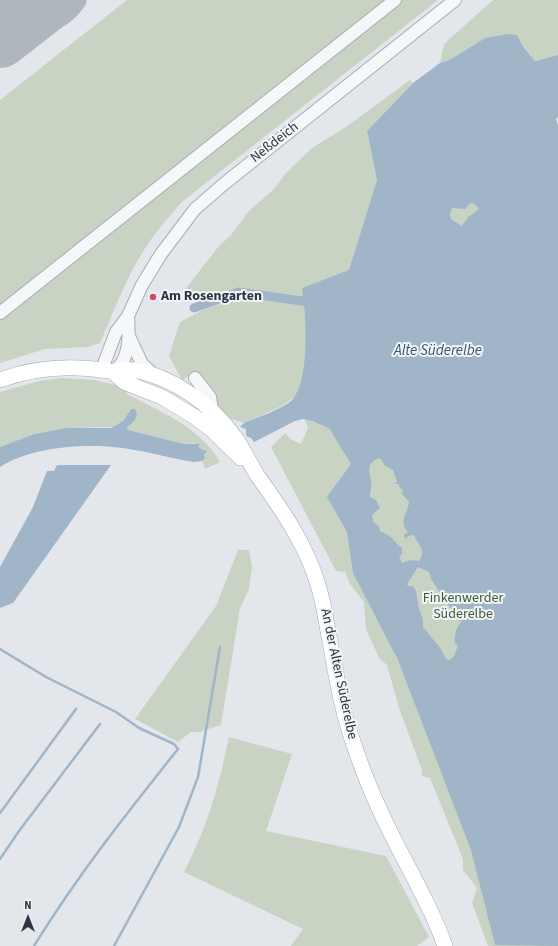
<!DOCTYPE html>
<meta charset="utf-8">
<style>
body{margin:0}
#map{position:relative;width:558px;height:946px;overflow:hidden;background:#e3e6ea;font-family:"Source Sans 3",sans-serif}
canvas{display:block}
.north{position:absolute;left:8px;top:898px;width:40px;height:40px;-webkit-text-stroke:3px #f2f5f7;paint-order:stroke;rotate:0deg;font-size:11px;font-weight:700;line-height:16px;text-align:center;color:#2c3441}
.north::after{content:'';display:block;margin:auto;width:14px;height:18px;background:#2c3441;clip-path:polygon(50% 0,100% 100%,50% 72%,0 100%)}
</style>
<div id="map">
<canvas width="558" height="946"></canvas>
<div class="north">N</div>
</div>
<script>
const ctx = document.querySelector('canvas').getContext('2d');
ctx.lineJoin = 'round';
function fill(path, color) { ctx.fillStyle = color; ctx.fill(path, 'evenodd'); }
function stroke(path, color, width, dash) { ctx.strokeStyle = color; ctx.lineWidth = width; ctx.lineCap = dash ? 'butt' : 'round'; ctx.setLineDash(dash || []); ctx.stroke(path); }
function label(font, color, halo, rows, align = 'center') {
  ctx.font = font + ' "Source Sans 3",sans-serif'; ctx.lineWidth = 4; ctx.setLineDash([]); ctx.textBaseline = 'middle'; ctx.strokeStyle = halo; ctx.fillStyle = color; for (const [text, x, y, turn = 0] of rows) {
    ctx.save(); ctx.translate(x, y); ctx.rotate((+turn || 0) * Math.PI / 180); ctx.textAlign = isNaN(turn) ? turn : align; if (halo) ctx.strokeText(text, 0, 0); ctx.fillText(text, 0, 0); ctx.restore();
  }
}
fill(new Path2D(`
 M127 0H390L0 309V100Z
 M402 0H438L183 201C164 221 147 243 134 267 121 291 111 318 100 343L88 347 45 349 0 363V318Z
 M493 0H558V55L535 61 524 48 517 35 485 38 451 59 440 63 444 44Z
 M410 80 413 83 367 131 377 180 352 261 438 250 558 946H488L472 903 477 888 463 870V859L430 778 422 776V770L400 711 387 665 379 658 366 629 364 602 350 584 345 572 336 571 271 447 285 433 292 440 301 444 308 427 294 397 282 406 244 423 223 416 216 407 208 384 196 372 182 380 169 356 180 322 205 309 233 300 226 291 201 296H183L186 288 219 246 231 235 249 211 274 189 286 173 312 148 346 127Z
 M473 203 479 209 468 217 462 227 451 219 450 214 452 208Z
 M61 378 94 380 125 387 127 394C161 412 200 427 220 462L205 469 202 461 205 458V449L197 447 195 443 184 444 128 430 127 427 135 410 131 409 123 421 112 427 66 428 34 434 0 447V392L39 381Z
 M238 550H249L252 567 249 589 240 608 221 725 199 732H191L178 742 135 719 216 606Z
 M229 737 292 754 266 831 386 856 429 937 417 946H291L303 929 184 872C208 825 218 789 229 737Z`), '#c9d3c4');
fill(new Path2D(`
 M508 34 517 35 524 48 535 61 558 55V117L556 119 558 126V946L495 945 471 850 398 660 353 573 347 532 327 497 351 464 329 428 310 420 303 419 295 421 254 442 251 438 246 436V429L240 427 244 423C258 417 280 410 291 401 311 383 306 312 302 288L349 270 377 180 367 131 413 83 440 63 451 59 485 38ZM473 203 479 209 468 217 462 226 451 219 450 214 452 208 465 209 469 204ZM379 458 382 460 384 465 393 470 397 481 395 484H399V487L403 490 402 494 409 502C408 513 398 522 408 532L404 535 405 539 408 536 414 535C418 546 427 549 419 561L410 560 402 563 399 557 402 554V547H400L391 537 380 531 379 526 374 523 372 515 380 508 376 500 370 497C370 492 372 486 371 481 370 471 365 464 379 458ZM418 567 429 572 431 579 452 610 464 615C462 625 454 625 455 643L458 646 454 656 450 660 446 659 441 649 423 627V620L419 608 416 591 413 586H408L407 584Z
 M131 409H135C140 417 133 422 127 427L128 430 184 444H200L198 447 207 451 204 455 205 458 202 461 194 462C167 458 140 449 113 447 78 444 30 448 0 467V447L34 434 66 428H111L123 421Z
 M57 465H111L13 603 0 608V567L33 507 47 471H54Z`), '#a0b5c8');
stroke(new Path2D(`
 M0 649 46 677 116 712 139 728 174 744 178 749C127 813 77 876 34 946
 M0 813 76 709
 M0 859 19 831 100 724
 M114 946 179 827 198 777 220 647`), '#a0b5c8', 2.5);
stroke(new Path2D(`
 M194 308 239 292 316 303`), '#a0b5c8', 9);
stroke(new Path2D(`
 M0 11C24 31 57 26 75 0`), '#b0b6be', 23);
stroke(new Path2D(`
 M0 39 50 0`), '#b0b6be', 58);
const minor = new Path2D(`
 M0 313 395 0
 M129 336 142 364 154 375
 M103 370 105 361 116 332 128 316 142 285 161 254 195 209 225 183 455 0
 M113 372C131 360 129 335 128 316
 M195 378 210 397 212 410 208 415`);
const major = new Path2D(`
 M113 372 124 382 162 397 195 417 212 430 241 458
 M0 380C35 367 72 365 109 371 117 372 125 369 133 370 172 376 212 405 234 436 243 448 249 462 257 475 282 510 306 544 318 585 324 603 326 622 330 641 336 676 342 711 354 745 362 769 372 794 383 817 403 860 429 901 445 946`);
stroke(minor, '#a8adb4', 14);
stroke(major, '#a3abb5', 16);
stroke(minor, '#f5f7f9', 12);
stroke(major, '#fff', 15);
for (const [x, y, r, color] of [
 [153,297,4,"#c75066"]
]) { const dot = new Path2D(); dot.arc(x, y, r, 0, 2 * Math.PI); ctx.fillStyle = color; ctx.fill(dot); stroke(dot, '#f2f5f7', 1.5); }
label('14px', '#2c3441', '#f2f5f7', [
 ["Neßdeich",275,143,-38],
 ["An der Alten Süderelbe",338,674,78]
]);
label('bold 14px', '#2c3441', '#f2f5f7', [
 ["Am Rosengarten",161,297]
], 'left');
label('14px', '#415c3a', '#f2f5f7', [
 ["Finkenwerder",463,599],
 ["Süderelbe",463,615]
]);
label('italic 15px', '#385473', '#f2f5f7', [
 ["Alte Süderelbe",438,352]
]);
</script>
